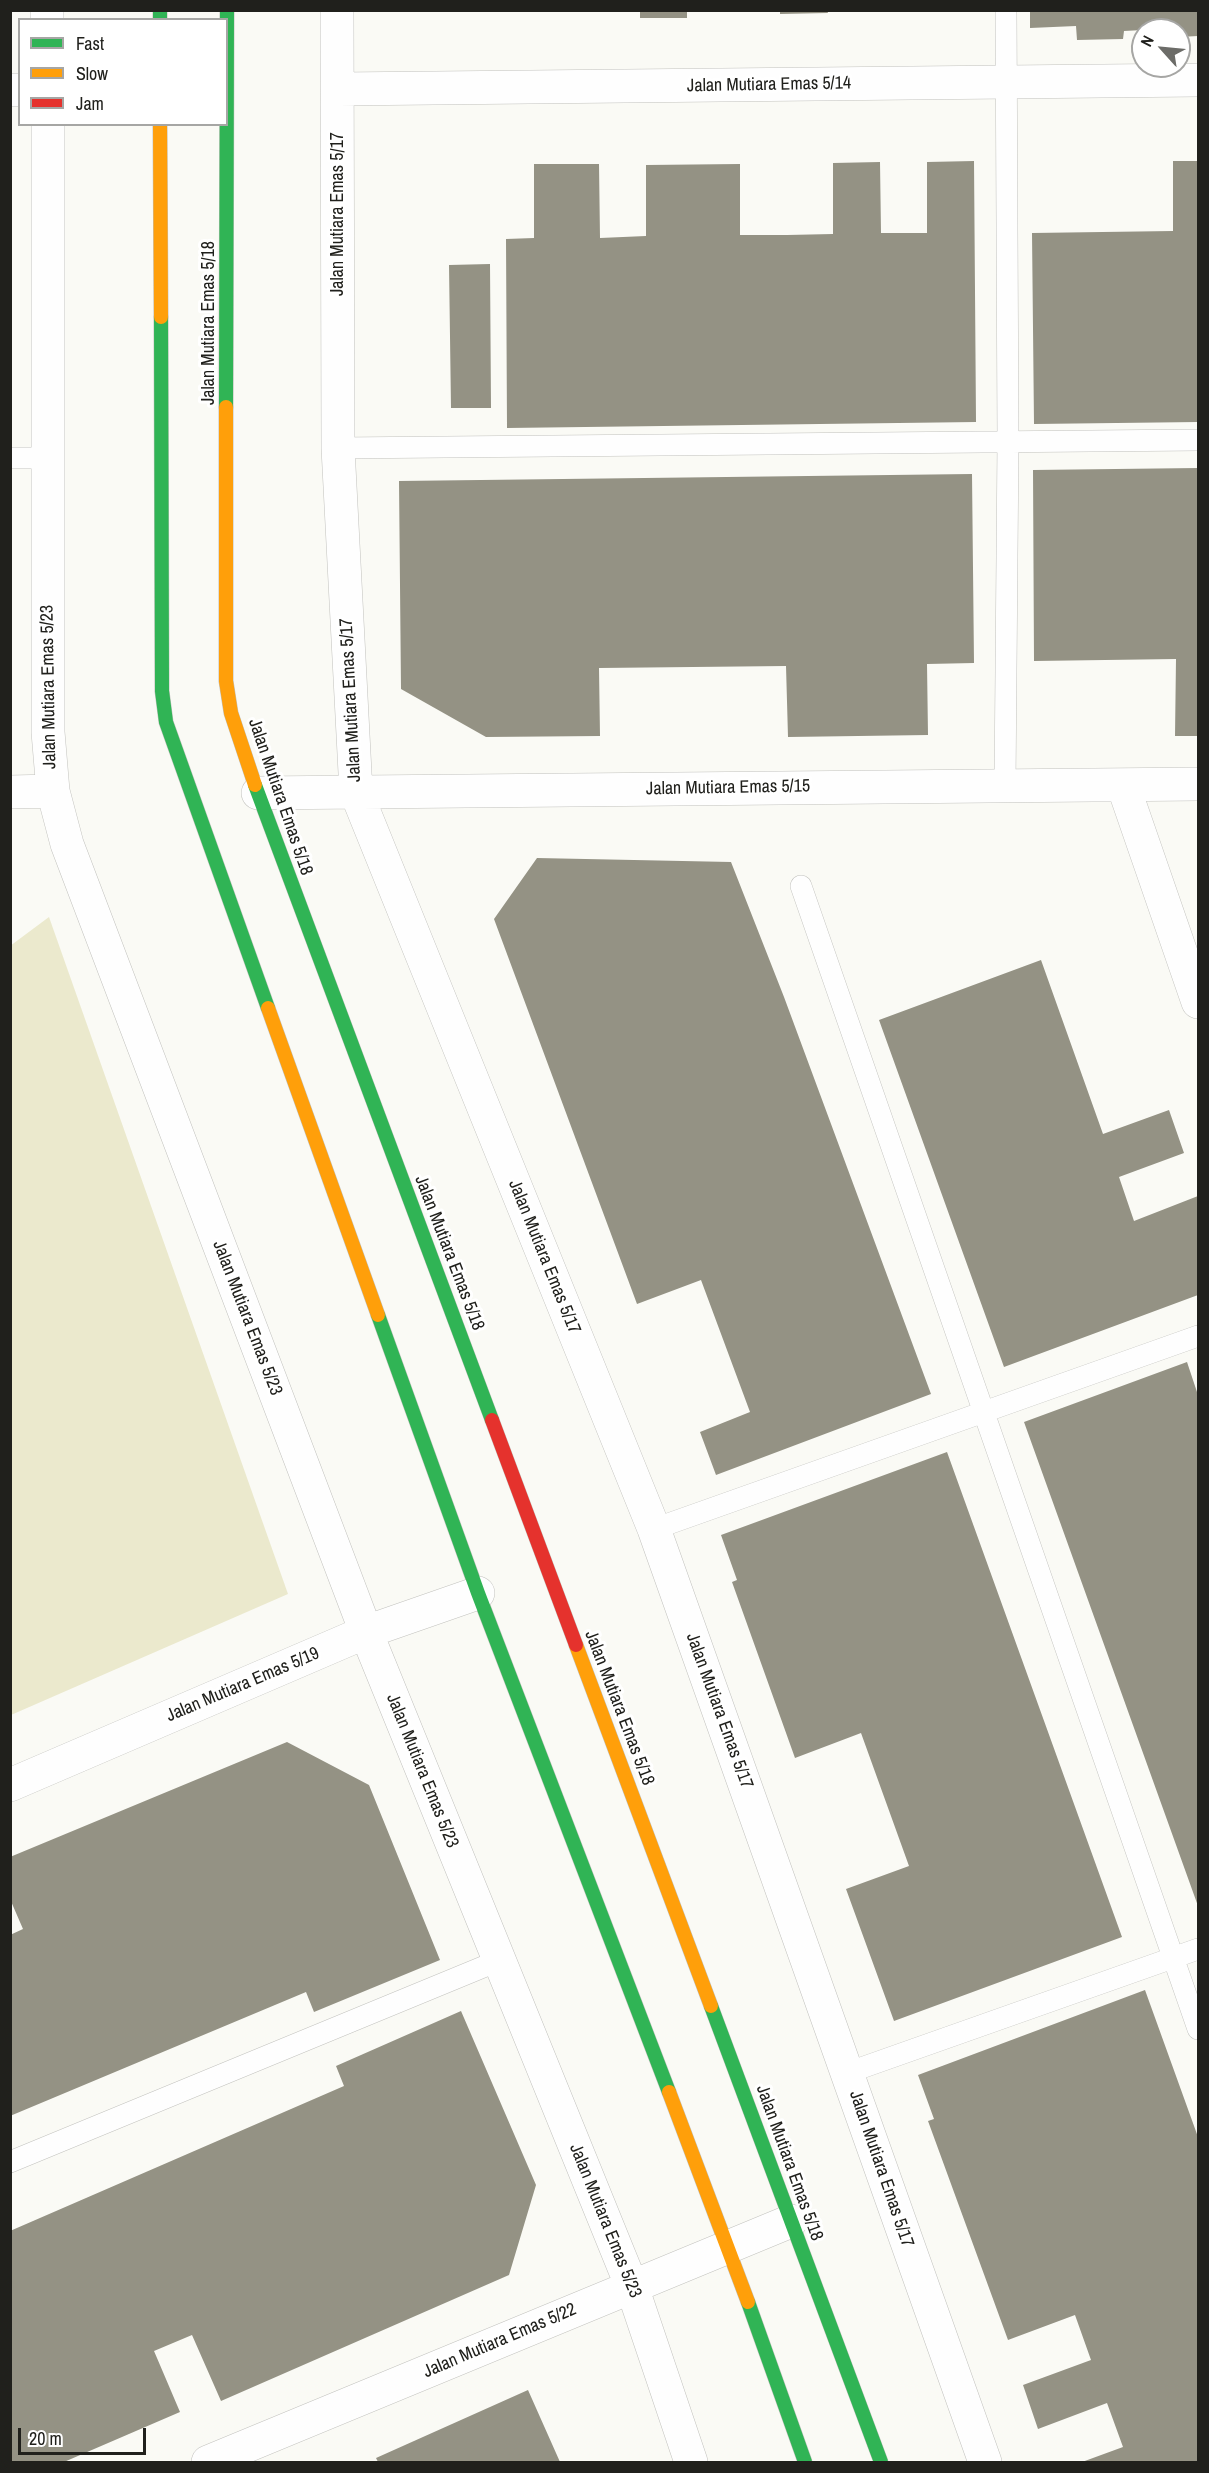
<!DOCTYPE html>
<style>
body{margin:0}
#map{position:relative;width:1209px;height:2473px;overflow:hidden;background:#fafaf5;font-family:"Archivo Narrow",sans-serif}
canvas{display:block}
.frame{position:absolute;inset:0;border:12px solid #20201c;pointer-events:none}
.legend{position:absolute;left:18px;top:18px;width:210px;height:108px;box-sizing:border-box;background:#fff;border:2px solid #a6a6a4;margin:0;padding:8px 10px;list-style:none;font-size:18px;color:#20201c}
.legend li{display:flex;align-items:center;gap:12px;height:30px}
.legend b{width:30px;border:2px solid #a6a6a4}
.north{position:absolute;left:1131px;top:18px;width:60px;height:60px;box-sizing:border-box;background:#fff;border:2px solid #a6a6a4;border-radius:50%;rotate:297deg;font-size:16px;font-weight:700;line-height:24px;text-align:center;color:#20201c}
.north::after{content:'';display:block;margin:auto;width:21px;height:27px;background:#6c6c68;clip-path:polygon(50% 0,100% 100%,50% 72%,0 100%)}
.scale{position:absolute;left:18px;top:2428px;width:128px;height:27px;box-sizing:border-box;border:3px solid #20201c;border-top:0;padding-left:8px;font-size:18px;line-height:21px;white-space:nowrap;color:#20201c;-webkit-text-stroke:4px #fff;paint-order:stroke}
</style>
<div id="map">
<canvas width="1209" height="2473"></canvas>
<div class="frame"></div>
<ul class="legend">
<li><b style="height:8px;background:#30b455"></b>Fast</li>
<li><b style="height:8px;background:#ff9f0a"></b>Slow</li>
<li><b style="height:8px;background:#e5322d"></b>Jam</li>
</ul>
<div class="north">N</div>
<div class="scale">20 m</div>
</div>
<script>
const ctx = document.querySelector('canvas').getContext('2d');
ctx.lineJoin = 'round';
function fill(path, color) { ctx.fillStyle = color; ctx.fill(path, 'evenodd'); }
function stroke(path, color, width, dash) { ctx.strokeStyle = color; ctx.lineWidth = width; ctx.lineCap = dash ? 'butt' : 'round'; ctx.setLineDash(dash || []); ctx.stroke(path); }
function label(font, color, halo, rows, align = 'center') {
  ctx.font = font + ' "Archivo Narrow",sans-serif'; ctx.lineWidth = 6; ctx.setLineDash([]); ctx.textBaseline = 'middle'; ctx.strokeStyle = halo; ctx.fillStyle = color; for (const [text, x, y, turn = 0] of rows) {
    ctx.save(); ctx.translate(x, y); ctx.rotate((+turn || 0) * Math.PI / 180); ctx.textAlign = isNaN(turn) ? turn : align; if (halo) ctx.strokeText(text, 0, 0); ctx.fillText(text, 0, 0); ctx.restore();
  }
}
fill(new Path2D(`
 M49 917 288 1594 11 1715 10 946Z`), '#ebe9cd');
fill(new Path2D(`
 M640 10H687V18H640Z
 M780 10H827L828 13 780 14Z
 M1030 10H1198V36L1179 37V30H1143L1124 31 1123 39 1077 40 1076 26 1030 28Z
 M974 161 976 422 507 428 506 239 534 238V164H599L600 238 646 236V165L740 164V235H787L833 234V163L880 162 881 233H927V162Z
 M1173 161H1198V422L1034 424 1032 233 1173 231Z
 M490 264 491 408H451L449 265Z
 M1198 468V736H1175L1176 659 1034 661 1033 470Z
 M972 474 974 663 927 664 928 735 788 737 786 666 599 668 600 736 486 737 401 689 399 481Z
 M537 858 731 862 784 997 931 1394 716 1475 700 1432 750 1412 701 1280 637 1304 494 919Z
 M1041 960 1103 1134 1169 1110 1184 1153 1119 1177 1134 1221 1198 1196V1295L1004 1367 879 1020Z
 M1187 1362 1198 1395V1906L1024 1422Z
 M947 1452 1122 1937 894 2021 846 1889 909 1866 861 1733 795 1758 732 1582 737 1580 721 1535Z
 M287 1742 369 1785 440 1960 314 2012 306 1992 10 2116V1935L23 1929 10 1899V1857Z
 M1145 1990 1198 2137V2462H1082L1123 2447 1107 2403 1038 2429 1023 2385 1091 2360 1075 2315 1008 2340 928 2121 934 2119 918 2075Z
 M461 2011 536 2185 509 2275 221 2401 192 2335 154 2351 180 2412 64 2462H10V2231L344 2086 336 2066Z
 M528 2390 560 2462H378L376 2458Z`), '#949284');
const lane = new Path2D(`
 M338 448 1198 440
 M10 458H47
 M1005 785 1008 442 1006 10
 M801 886 1198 2029
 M654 1529 1198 1336
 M847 2073 1198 1949
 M10 2162 500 1960`);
const street = new Path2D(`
 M47 10V20
 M337 10 338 448 356 792 654 1529 985 2462
 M339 89 1198 80
 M10 90H20
 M48 124V732L53 791 67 844 366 1632 632 2287 691 2462
 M1123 785 1198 1002
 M10 792 53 791
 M258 793 1198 784
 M10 1785 366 1632 478 1593
 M208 2462 791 2221`);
const fast = new Path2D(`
 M160 10V20
 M161 317 162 691 166 722 268 1008
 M226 407 227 10
 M255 785 492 1420
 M378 1315 478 1593 669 2092
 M711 2006 881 2462
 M748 2302 805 2462`);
const slow = new Path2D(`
 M160 124 161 317
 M226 407V681L231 713 255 785
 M268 1008 378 1315
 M576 1645 711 2006
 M669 2092 748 2302`);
const jam = new Path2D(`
 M492 1420 576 1645`);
stroke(lane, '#c2c2be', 22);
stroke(street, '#c2c2be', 34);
stroke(fast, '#c2c2be', 15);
stroke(slow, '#c2c2be', 15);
stroke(jam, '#c2c2be', 15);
stroke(lane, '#fefefe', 21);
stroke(street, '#fefefe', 33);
stroke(fast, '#30b455', 14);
stroke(slow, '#ff9f0a', 14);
stroke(jam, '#e5322d', 14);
label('18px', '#20201c', '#fff', [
 ["Jalan Mutiara Emas 5/14",769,85,-1],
 ["Jalan Mutiara Emas 5/17",338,214,-90],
 ["Jalan Mutiara Emas 5/18",209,323,-90],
 ["Jalan Mutiara Emas 5/23",49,687,-91],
 ["Jalan Mutiara Emas 5/17",351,700,-93],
 ["Jalan Mutiara Emas 5/15",728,788,-1],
 ["Jalan Mutiara Emas 5/18",280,797,71],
 ["Jalan Mutiara Emas 5/18",449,1253,69],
 ["Jalan Mutiara Emas 5/17",544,1257,68],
 ["Jalan Mutiara Emas 5/23",247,1318,69],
 ["Jalan Mutiara Emas 5/19",243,1685,-23],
 ["Jalan Mutiara Emas 5/18",619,1708,69],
 ["Jalan Mutiara Emas 5/17",719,1711,70],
 ["Jalan Mutiara Emas 5/23",422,1771,68],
 ["Jalan Mutiara Emas 5/18",789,2163,70],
 ["Jalan Mutiara Emas 5/17",881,2169,71],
 ["Jalan Mutiara Emas 5/23",605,2221,68],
 ["Jalan Mutiara Emas 5/22",500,2341,-23]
]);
</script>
